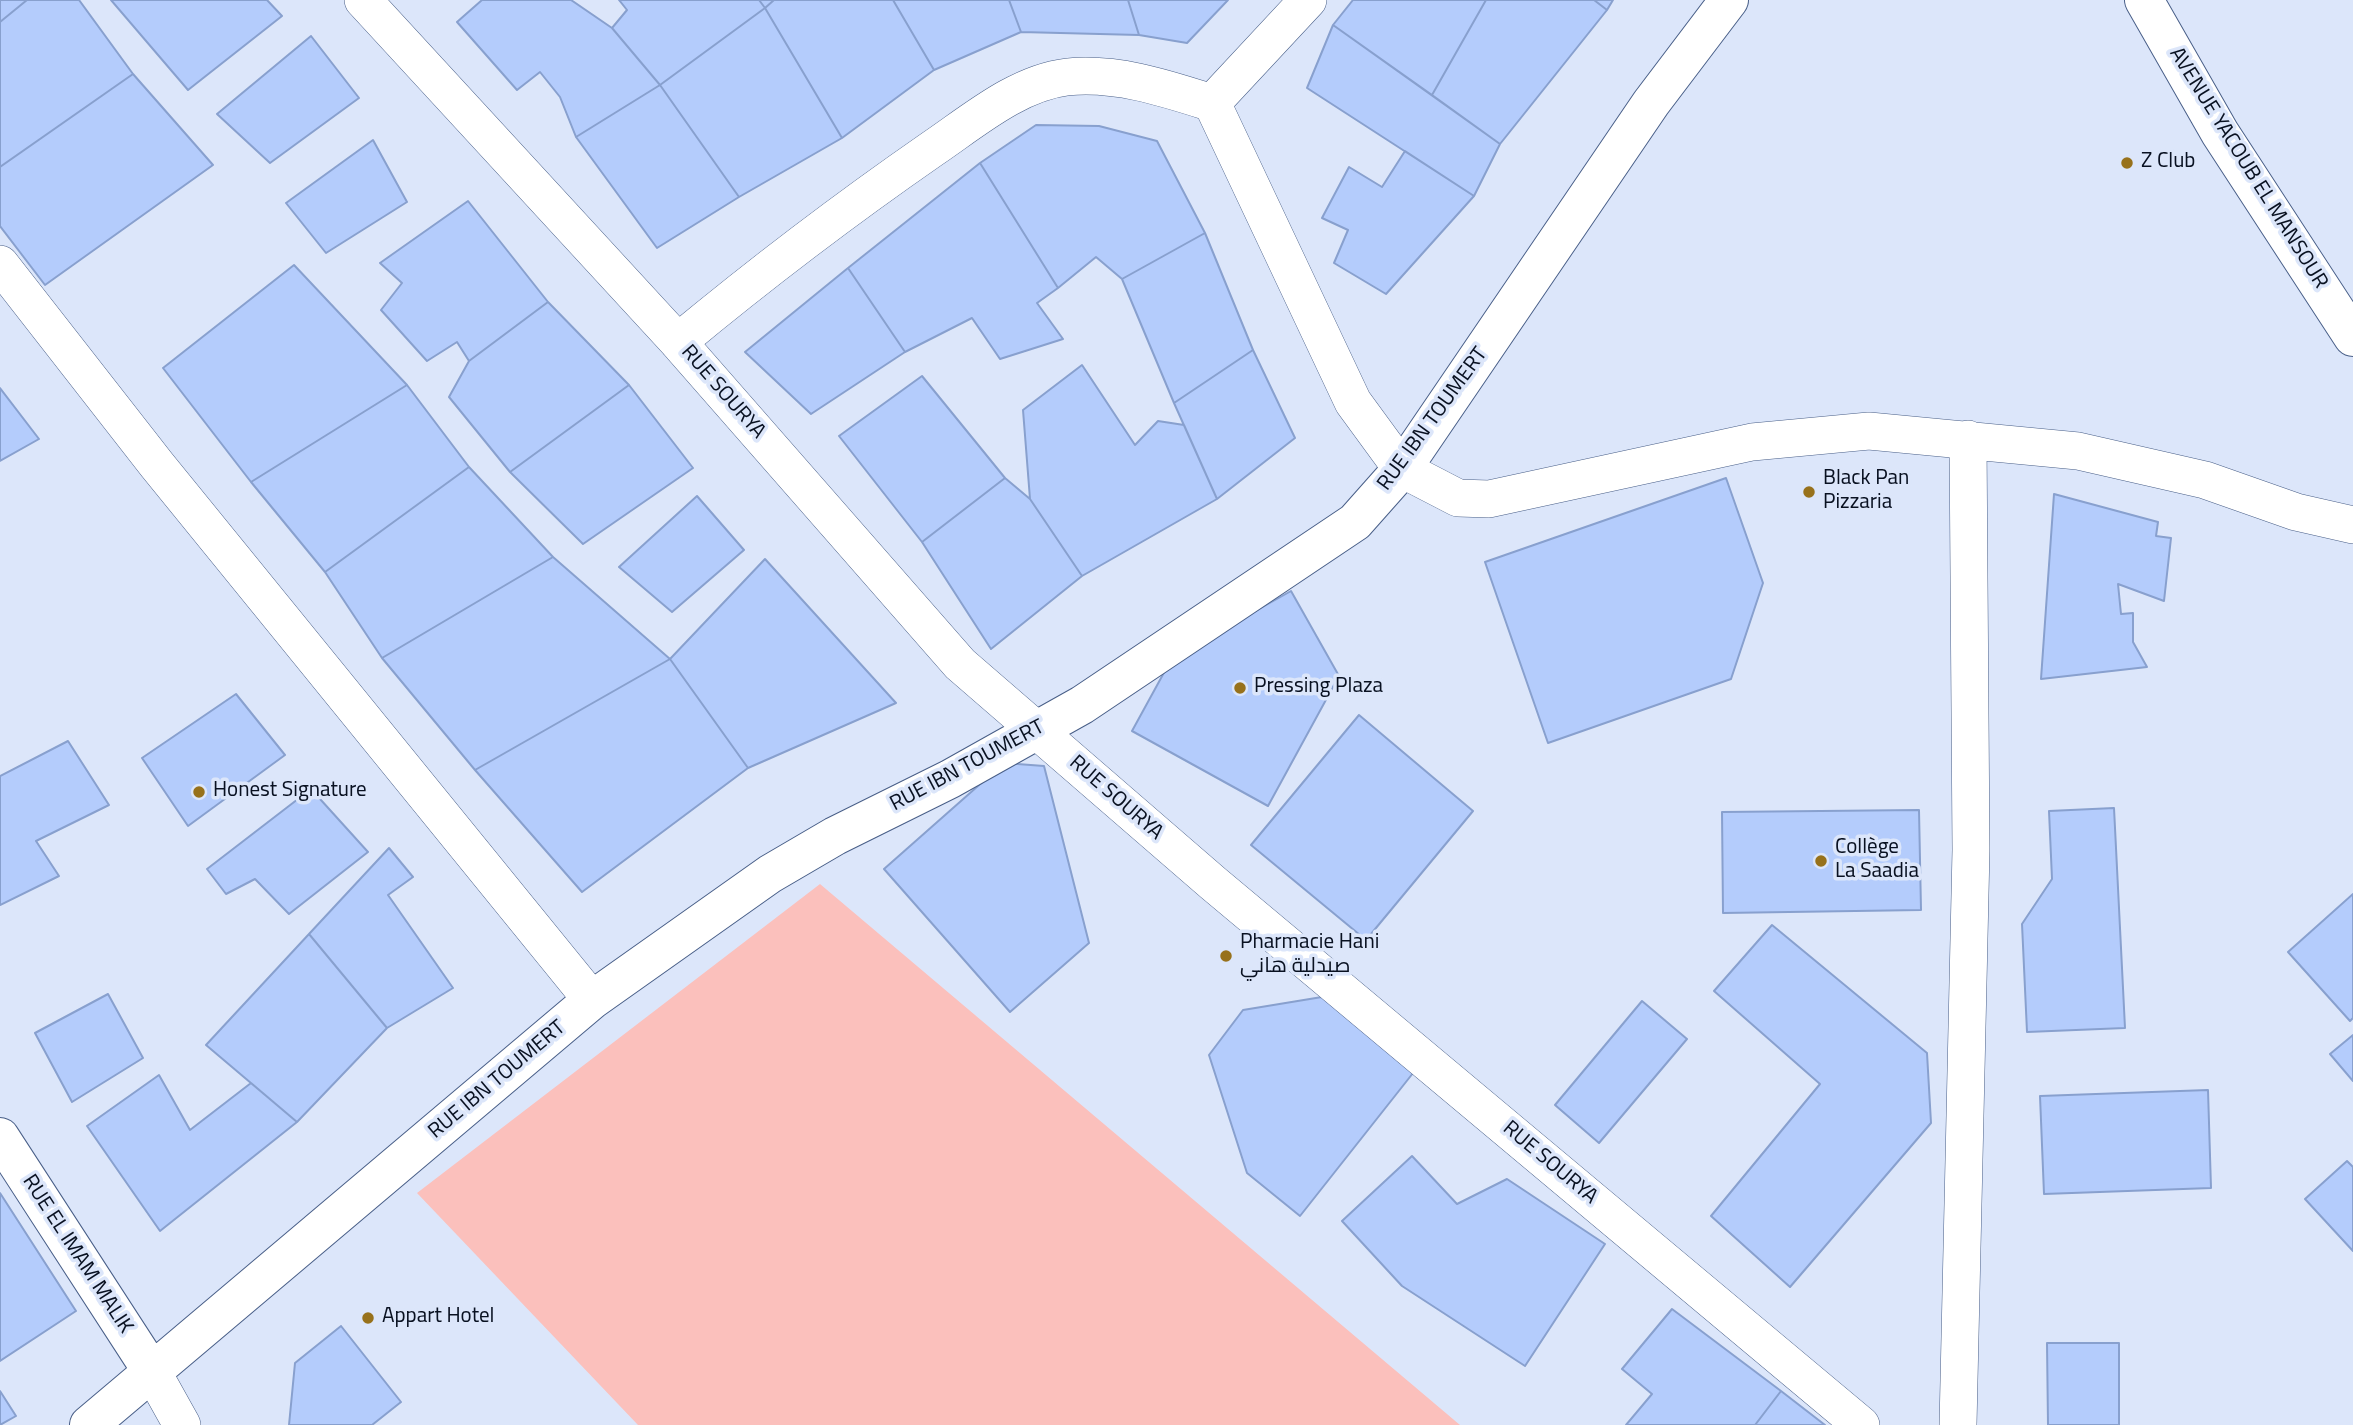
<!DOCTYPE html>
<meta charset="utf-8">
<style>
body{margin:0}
canvas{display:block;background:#dce6fa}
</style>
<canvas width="2353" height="1425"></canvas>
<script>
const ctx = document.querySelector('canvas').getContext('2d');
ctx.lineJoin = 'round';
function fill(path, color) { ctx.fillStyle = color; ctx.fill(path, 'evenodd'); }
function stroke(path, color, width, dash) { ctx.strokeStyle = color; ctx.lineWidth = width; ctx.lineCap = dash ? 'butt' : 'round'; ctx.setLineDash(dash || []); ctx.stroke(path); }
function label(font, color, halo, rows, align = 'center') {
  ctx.font = font + ' Georgia,Cairo,serif'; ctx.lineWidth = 7; ctx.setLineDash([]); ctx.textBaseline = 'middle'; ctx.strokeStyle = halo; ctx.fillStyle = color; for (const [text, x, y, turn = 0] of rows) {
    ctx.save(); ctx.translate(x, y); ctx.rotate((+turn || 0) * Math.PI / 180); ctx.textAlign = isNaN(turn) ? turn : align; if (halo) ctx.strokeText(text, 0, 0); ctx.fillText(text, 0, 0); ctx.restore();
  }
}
fill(new Path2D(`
 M820 884 1460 1425H638L417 1193Z`), '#fbc0bc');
const building = new Path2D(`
 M0 0H27L0 22Z
 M27 0H79L133 74 0 167V22Z
 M111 0H267L282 16 188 90Z
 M482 0H571L612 28 660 85 576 137 560 97 540 72 517 90 457 22Z
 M619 0H759L765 8 660 85 612 28 627 10Z
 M759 0H774L765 8Z
 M774 0H893L934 70 842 138 765 8Z
 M893 0H1009L1021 32 934 70Z
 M1009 0H1128L1139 35 1021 32Z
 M1128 0H1228L1187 43 1139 35Z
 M1353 0H1486L1432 95 1333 25Z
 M1486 0H1594L1607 10 1500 144 1432 95Z
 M1594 0H1613L1607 10Z
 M765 8 842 138 739 197 660 85Z
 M1333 25 1500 144 1474 196 1307 88Z
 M311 36 359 98 270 163 217 114Z
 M133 74 213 165 45 285 0 226V167Z
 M660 85 739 197 657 248 576 137Z
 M1036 125 1099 126 1157 141 1205 233 1122 279 1096 257 1058 288 980 163Z
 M373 140 407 202 326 253 286 203Z
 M1405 151 1474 196 1386 294 1334 263 1348 230 1322 218 1349 167 1382 187Z
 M980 163 1058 288 1037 303 1063 339 1000 359 972 318 905 352 848 268Z
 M468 201 548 302 469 361 457 342 427 361 381 310 402 283 380 263Z
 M1205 233 1253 350 1174 403 1122 279Z
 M294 265 407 385 251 482 163 368Z
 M848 268 905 352 811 414 745 352Z
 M548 302 629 385 510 472 449 397 469 361Z
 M1253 350 1295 438 1217 499 1174 403Z
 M1082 365 1135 445 1158 421 1184 425 1217 499 1082 576 1030 499 1023 410Z
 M922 376 1005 478 922 542 839 436Z
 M407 385 469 467 325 572 251 482Z
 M629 385 693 468 583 544 510 472Z
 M0 388 39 439 0 461Z
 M469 467 553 557 382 658 325 572Z
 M1005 478 1030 499 1082 576 991 649 922 542Z
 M1726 478 1763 583 1731 679 1548 743 1485 562Z
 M2054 494 2158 522 2156 536 2171 538 2164 601 2118 584 2121 614 2133 613V642L2147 667 2041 679Z
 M697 496 744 550 672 612 619 567Z
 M553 557 670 659 475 770 382 658Z
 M765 559 896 703 748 768 670 659Z
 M1291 591 1339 676 1268 806 1132 731 1172 658Z
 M670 659 748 768 582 892 475 770Z
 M236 694 285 755 188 826 142 758Z
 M1359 715 1473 811 1366 940 1251 845Z
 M68 741 109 805 36 841 59 876 0 905V776Z
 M1004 763 1044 766 1089 943 1010 1012 884 869Z
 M311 789 368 852 289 914 255 879 226 894 207 869Z
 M2114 808 2125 1028 2027 1032 2022 924 2052 879 2049 811Z
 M1919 810 1921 910 1723 913 1722 812Z
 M389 848 413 877 388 895 453 988 387 1028 309 934Z
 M2353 894V1018L2350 1021 2288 952Z
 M1772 925 1927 1053 1931 1123 1790 1287 1711 1216 1820 1084 1714 991Z
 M309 934 387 1028 297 1122 206 1045Z
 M108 994 143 1058 72 1102 35 1033Z
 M1328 996 1417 1068 1300 1216 1247 1173 1209 1055 1243 1010Z
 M1642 1001 1687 1039 1599 1143 1555 1105Z
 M2353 1035V1081L2330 1054Z
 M159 1075 190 1130 251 1083 297 1122 160 1231 87 1126Z
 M2208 1090 2211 1188 2044 1194 2040 1096Z
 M1412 1156 1457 1204 1507 1179 1605 1244 1525 1366 1402 1286 1342 1221Z
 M2347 1161 2353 1167V1251L2305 1199Z
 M0 1193 76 1311 0 1361Z
 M1672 1309 1781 1391 1755 1425H1626L1652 1394 1622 1369Z
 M341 1326 401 1402 372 1425H289L295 1363Z
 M2047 1343H2119V1425H2048Z
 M0 1391 16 1416 0 1425Z
 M1781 1391 1825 1425H1755Z`);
fill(building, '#b4ccfc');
stroke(building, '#88a0ce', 2);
const minor = new Path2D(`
 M363 0 678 342 960 664 1213 883 1861 1425
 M1212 103 1308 0
 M0 264 157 465 592 1000
 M678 342C760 274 844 210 932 149 972 122 1017 83 1067 77 1117 72 1165 88 1212 103L1353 402 1402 469 1458 498 1489 499 1752 442 1869 431 2078 451 2205 480 2296 512 2353 525
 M153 1373 182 1425
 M1958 1425 1971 850 1968 439`);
const tertiary = new Path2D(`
 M0 1137 153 1373
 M89 1425 592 1000 770 874 835 836 950 779 1082 705 1355 522 1402 469 1651 103 1729 0`);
const secondary = new Path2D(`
 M2144 0 2220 133 2353 337`);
stroke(minor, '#495f88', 38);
stroke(tertiary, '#495f88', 40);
stroke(secondary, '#495f88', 40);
stroke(minor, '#fff', 37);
stroke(tertiary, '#fff', 38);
stroke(secondary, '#fff', 38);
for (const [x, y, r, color] of [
 [2127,163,7,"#97711b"],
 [1809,492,7,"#97711b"],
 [1240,688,7,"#97711b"],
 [199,792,7,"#97711b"],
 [1821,861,7,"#97711b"],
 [1226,956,7,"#97711b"],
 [368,1318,7,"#97711b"]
]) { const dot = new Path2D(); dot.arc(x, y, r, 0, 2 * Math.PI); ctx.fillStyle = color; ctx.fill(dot); stroke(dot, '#dce6fa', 2.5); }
label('21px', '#091121', '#dce6fa', [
 ["Z Club",2141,163],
 ["Black Pan",1823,480],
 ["Pizzaria",1823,504],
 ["Pressing Plaza",1254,688],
 ["Honest Signature",213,792],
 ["Collège",1835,849],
 ["La Saadia",1835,873],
 ["Pharmacie Hani",1240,944],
 ["صيدلية هاني",1240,968],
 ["Appart Hotel",382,1318]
], 'left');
label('21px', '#091121', '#dce6fa', [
 ["AVENUE YACOUB EL MANSOUR",2247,169,58],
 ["RUE SOURYA",722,393,49],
 ["RUE IBN TOUMERT",1434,420,-54],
 ["RUE IBN TOUMERT",968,767,-28],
 ["RUE SOURYA",1115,799,41],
 ["RUE IBN TOUMERT",498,1081,-40],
 ["RUE SOURYA",1549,1164,40],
 ["RUE EL IMAM MALIK",76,1255,57]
]);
</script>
